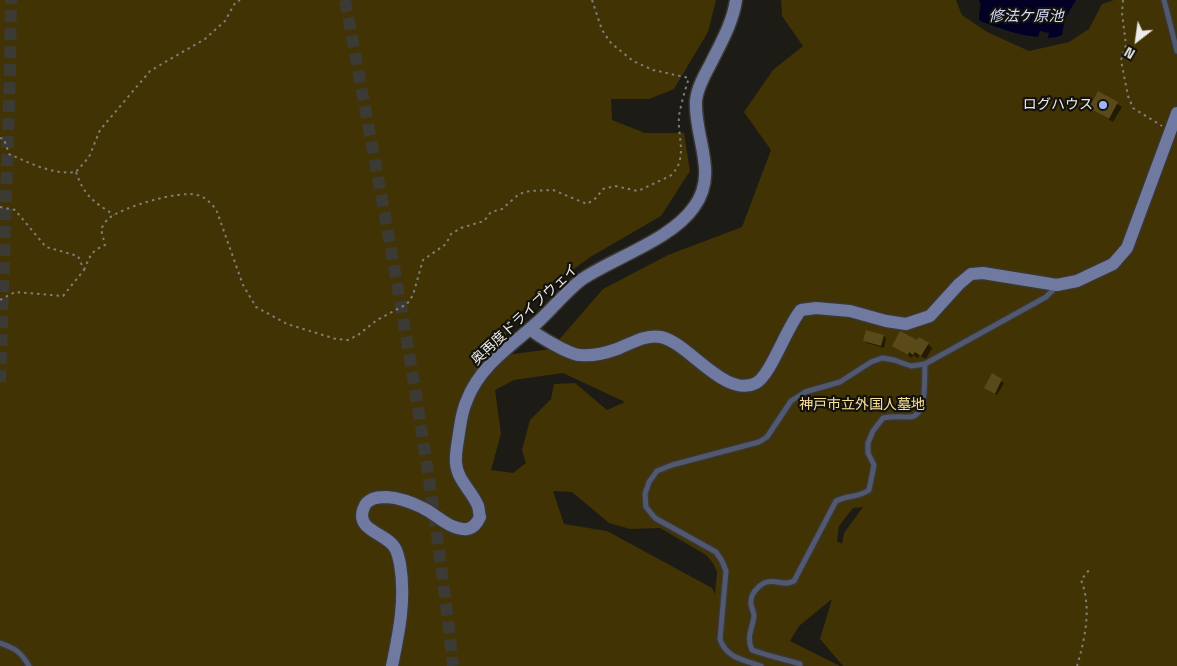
<!DOCTYPE html>
<meta charset="utf-8">
<style>
body{margin:0}
#map{position:relative;width:1177px;height:666px;overflow:hidden;background:#1d1b15;font-family:"Space Grotesk",sans-serif}
canvas{display:block}
.north{position:absolute;left:1112px;top:15px;width:50px;height:50px;-webkit-text-stroke:4px #14120c;paint-order:stroke;rotate:210deg;font-size:14px;font-weight:700;line-height:20px;text-align:center;color:#edebe7}
.north::after{content:'';display:block;margin:auto;width:18px;height:22px;background:#edebe7;clip-path:polygon(50% 0,100% 100%,50% 72%,0 100%)}
</style>
<div id="map">
<canvas width="1177" height="666"></canvas>
<div class="north">N</div>
</div>
<script>
const ctx = document.querySelector('canvas').getContext('2d');
ctx.lineJoin = 'round';
function fill(path, color) { ctx.fillStyle = color; ctx.fill(path, 'evenodd'); }
function stroke(path, color, width, dash) { ctx.strokeStyle = color; ctx.lineWidth = width; ctx.lineCap = dash ? 'butt' : 'round'; ctx.setLineDash(dash || []); ctx.stroke(path); }
function label(font, color, halo, rows, align = 'center') {
  ctx.font = font + ' "Space Grotesk","Noto Sans JP",sans-serif'; ctx.lineWidth = 4.5; ctx.setLineDash([]); ctx.textBaseline = 'middle'; ctx.strokeStyle = halo; ctx.fillStyle = color; for (const [text, x, y, turn = 0] of rows) {
    ctx.save(); ctx.translate(x, y); ctx.rotate((+turn || 0) * Math.PI / 180); ctx.textAlign = isNaN(turn) ? turn : align; if (halo) ctx.strokeText(text, 0, 0); ctx.fillText(text, 0, 0); ctx.restore();
  }
}
fill(new Path2D(`
 M0 0H716L708 32 674 89 649 99H611L612 120 645 133H684L690 171 661 216 592 256 529 301 491 357 551 349 603 289 668 255 742 227 771 150 744 112 773 70 803 46 782 16 781 0H956L962 15 987 32 1029 51 1069 42 1089 29 1102 4 1114 0H1177V666H843L820 639 832 599 799 626 790 641 840 666H0ZM563 373 625 402 607 410 575 383 554 384 551 399 530 420 522 450 526 463 513 473 491 470 501 434 495 390 514 380ZM553 491 572 492 609 523 630 529 660 528 706 555 713 563 717 572 715 594 712 588 607 531 564 524ZM863 507 844 533 842 544 837 541 839 526 853 508Z`), '#413303');
fill(new Path2D(`
 M979 0H1076L1065 18 1062 35 1057 37 1048 38 1049 33 1040 31 1038 37C1017 35 999 28 980 21 977 14 983 7 979 0Z`), '#030026');
fill(new Path2D(`
 M1099 93 1122 107 1113 122 1090 108Z
 M884 336 886 338 884 348 867 343 864 341Z
 M918 341 928 344 932 348 926 359 919 355 918 358 913 355 912 358 894 346Z
 M992 375 1004 383 997 395 988 390Z`), '#0007');
fill(new Path2D(`
 M1098 91 1118 102 1109 119 1089 108Z
 M866 330 884 335 881 346 863 341Z
 M900 331 917 340 919 337 929 343 921 356 915 352 913 355 909 352 908 355 892 346Z
 M992 373 1002 379 995 394 984 388Z`), '#5a4a19');
stroke(new Path2D(`
 M345 0C386 221 429 442 453 666
 M0 382 10 74 11 0`), '#3c3a34', 12, [12, 6]);
const lane = new Path2D(`
 M1164 0 1177 51
 M0 643C15 648 21 652 29 666
 M761 666C744 660 726 658 720 639L726 571 722 561 716 552 655 518 646 507 645 494 649 482 657 471 672 465 759 442 767 437 791 401 805 392 840 382 871 362 882 358 894 360 911 366 925 364 1046 297 1056 287
 M800 666V664C784 659 768 656 752 650 746 636 752 631 754 616 754 611 750 606 751 601 751 594 758 586 764 583 775 578 783 587 794 581L836 501C849 494 856 499 869 490L874 465 868 453V443L873 431 883 418C892 416 901 417 910 417 928 416 924 377 925 364`);
const secondary = new Path2D(`
 M530 329C538 336 570 355 580 355 591 356 606 353 617 349 630 344 646 334 661 337 689 343 725 399 756 383 771 375 787 326 801 310L816 308 850 311 886 321 906 324 930 316 959 284 971 274 983 273 1057 285 1077 281 1113 264 1127 248 1177 113
 M392 666C399 632 406 599 400 564 399 560 398 554 396 550 389 533 356 532 363 510 364 507 365 503 369 501 374 497 381 497 387 497 400 498 411 502 423 508 436 514 451 531 467 529 474 528 477 523 480 517 479 514 479 509 478 506 472 491 457 480 456 463 455 453 458 442 459 433 461 421 462 410 467 400 480 365 514 344 540 320 553 308 570 287 584 278 616 257 672 239 694 207 719 173 694 138 696 101 697 88 705 74 711 63 721 43 733 22 736 0`);
stroke(lane, '#3a3832', 8);
stroke(secondary, '#3a3832', 15);
stroke(new Path2D(`
 M592 0 602 30 611 43 633 61 653 70 689 78
 M1123 0 1122 13 1126 45 1121 60 1128 96 1133 108 1162 126
 M0 138 4 139 9 154C30 163 52 175 76 172L89 157 100 130 150 71 205 39 225 21 235 3 240 0
 M76 172C84 196 94 202 114 215
 M0 207 15 210 46 247 78 256 84 270 63 296 15 292 0 300
 M84 270C90 256 91 251 105 245L101 229C103 226 105 222 108 219 122 207 180 190 197 195 206 197 210 203 216 209L243 285 256 307 287 324 336 339 348 340 358 335 377 320 407 304 413 295 423 260 446 244 451 234 461 228 484 221 491 212 502 209 519 194 530 191 553 190 587 204 596 198 603 189 615 186 638 191 670 176C689 160 677 136 679 116 681 104 685 90 689 78
 M1077 666C1085 639 1092 607 1081 580L1090 569`), '#807e79', 2, [2.5, 4]);
stroke(lane, '#52586f', 5);
stroke(secondary, '#707aa0', 12);
for (const [x, y, r, color] of [
 [1103,105,5,"#a1b3fd"]
]) { const dot = new Path2D(); dot.arc(x, y, r, 0, 2 * Math.PI); ctx.fillStyle = color; ctx.fill(dot); stroke(dot, '#14120c', 2); }
label('14px', '#edebe7', '#14120c', [
 ["ログハウス",1093,105]
], 'right');
label('14px', '#edebe7', '#14120c', [
 ["奥再度ドライブウェイ",525,315,-43]
]);
label('14px', '#fae099', '#14120c', [
 ["神戸市立外国人墓地",862,405]
]);
label('italic 15px', '#d2dbfc', '#14120c', [
 ["修法ケ原池",1026,17]
]);
</script>
